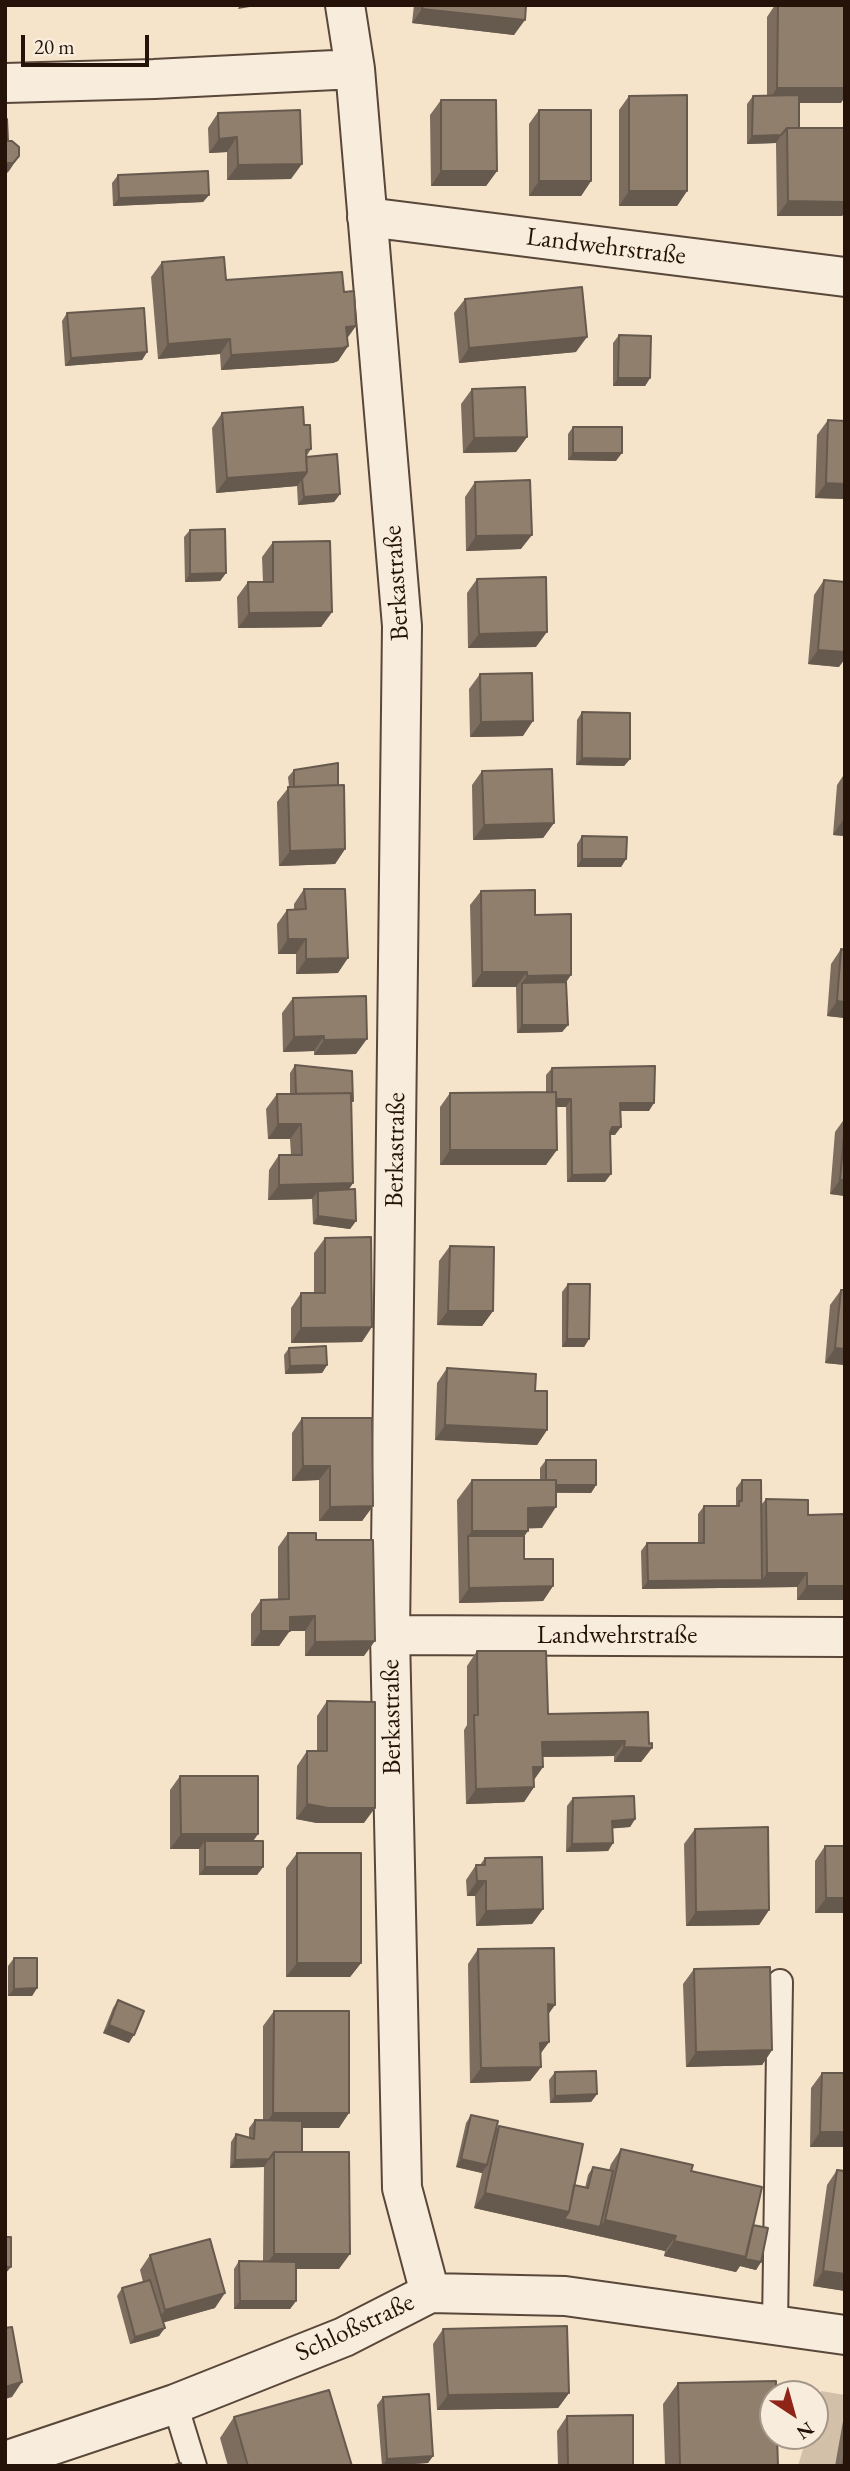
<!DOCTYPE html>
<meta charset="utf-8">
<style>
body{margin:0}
#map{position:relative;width:850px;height:2471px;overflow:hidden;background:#f5e3ca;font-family:"EB Garamond",serif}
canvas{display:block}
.frame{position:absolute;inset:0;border:7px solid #25130a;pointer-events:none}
.north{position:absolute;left:759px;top:2380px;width:70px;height:70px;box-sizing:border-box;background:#f8eddd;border:2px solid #a49689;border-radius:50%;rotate:144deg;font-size:19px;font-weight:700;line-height:28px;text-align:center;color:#25130a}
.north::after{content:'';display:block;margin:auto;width:24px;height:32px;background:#8f2418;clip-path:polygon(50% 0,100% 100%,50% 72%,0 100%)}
.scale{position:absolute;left:21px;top:35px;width:128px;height:32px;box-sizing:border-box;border:4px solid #25130a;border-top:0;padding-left:9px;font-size:21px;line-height:24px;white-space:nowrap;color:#25130a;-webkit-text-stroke:5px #f8eddd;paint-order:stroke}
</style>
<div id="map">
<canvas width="850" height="2471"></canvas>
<div class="frame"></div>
<div class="north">N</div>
<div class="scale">20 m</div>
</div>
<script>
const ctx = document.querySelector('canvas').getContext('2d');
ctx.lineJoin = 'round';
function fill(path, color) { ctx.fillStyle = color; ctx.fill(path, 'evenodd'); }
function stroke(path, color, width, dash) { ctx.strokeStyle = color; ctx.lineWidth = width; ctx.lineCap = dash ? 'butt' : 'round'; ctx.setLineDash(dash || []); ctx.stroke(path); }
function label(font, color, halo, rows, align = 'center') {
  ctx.font = font + ' "EB Garamond",serif'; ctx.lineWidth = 5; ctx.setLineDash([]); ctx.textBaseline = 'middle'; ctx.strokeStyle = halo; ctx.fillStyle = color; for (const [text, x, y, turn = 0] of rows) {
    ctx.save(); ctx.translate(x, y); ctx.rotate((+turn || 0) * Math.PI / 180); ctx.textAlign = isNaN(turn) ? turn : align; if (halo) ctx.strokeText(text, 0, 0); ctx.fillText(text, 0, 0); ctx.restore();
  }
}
fill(new Path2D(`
 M821 2391 845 2395V2466H798L807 2436H815V2410Z`), '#d2c0a9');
const service = new Path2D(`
 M775 2325 780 1982
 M175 2404 194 2466`);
const minor = new Path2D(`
 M345 5 355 69 402 626 390 1635 402 2188 430 2293
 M5 83 154 79 355 69
 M367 217 845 277
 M390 1635 845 1637
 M5 2461 175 2404 344 2337 430 2293 565 2296 845 2335`);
stroke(service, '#59473a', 28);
stroke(minor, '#59473a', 42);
stroke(service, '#f8eddd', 24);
stroke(minor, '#f8eddd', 38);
fill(new Path2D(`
 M414 5H526L514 35 412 23Z
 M775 5H845L841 103H799V128L842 216H777L776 143 747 144V104L753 96H767V17Z
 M629 96 687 191 677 206H619V110Z
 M441 100 497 171 486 186H431L430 115Z
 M539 110 591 181 581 196H529V124Z
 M218 113 291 179 227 180V152L209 153 208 128Z
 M118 175 209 195 203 202 113 206 112 183Z
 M162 262 226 280 344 292 348 346 338 361 333 363 221 370 220 354 158 359 151 277Z
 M465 299 576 352 459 363 454 313Z
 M67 313 147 352 142 360 65 366 62 321Z
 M619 335 650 378 645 386H613V343Z
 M472 389 527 437 516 452 463 453 461 404Z
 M222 413 304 425 311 449 306 457 340 494 334 502 298 505 297 486 216 493 212 428Z
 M828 420 845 499 815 498 817 435Z
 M573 427 616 461 568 460V434Z
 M475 482 521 549 466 551 465 497Z
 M190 530 226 573 220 581 185 582 184 537Z
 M273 542 332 612 321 627 238 628 237 597 248 582H263L262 557Z
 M477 579 536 647 468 648 467 593Z
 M824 580 839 667 808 664 814 595Z
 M480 674 523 736 470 737 469 689Z
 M582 712 630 759 624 766 576 765 577 720Z
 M294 770 338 785 345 849 335 864 279 866 277 802 289 787 288 777Z
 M482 771 554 823 543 838 473 840 472 785Z
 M845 773V836L833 835 837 785Z
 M582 836 626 859 621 867H577V844Z
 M304 889 338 973 296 974V954H278L277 924 287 910 294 909V904Z
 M481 891 535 915 566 983 568 1025 562 1032 517 1033 516 987H472L470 905Z
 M841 949 845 950V1018L827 1016 831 964Z
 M293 998 356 1054 314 1055V1051L283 1052 282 1013Z
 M295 1065 353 1101 351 1103 353 1183 349 1189 356 1221 350 1229 313 1224 312 1199 268 1200 269 1170 279 1155H291L290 1139H268L266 1109 277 1094H290V1073Z
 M552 1068 649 1111H620L615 1135H611L605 1182H567L566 1107H556L546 1165H440V1107L450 1093 546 1092V1075Z
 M845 1118V1196L830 1194 835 1132Z
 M325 1238 362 1342 291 1343V1308L301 1293H314V1253Z
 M450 1246 493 1311 482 1326 437 1325 439 1261Z
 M568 1284 589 1339 584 1347H562V1292Z
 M841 1290H845V1365L825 1363 830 1305Z
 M289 1348 327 1365 322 1373 285 1374 284 1355Z
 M447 1368 535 1391 547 1430 537 1445 435 1440 437 1383Z
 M302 1418 373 1506 362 1521H319V1480L292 1481V1433Z
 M546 1460 596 1485 591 1493H556L542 1528H528L524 1536V1559L553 1586 543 1601 459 1603 457 1500 472 1480H540V1468Z
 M742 1480 761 1505 766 1499 808 1515 845 1600H797V1587L642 1589 641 1551 647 1543H698V1514L704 1506H736V1488Z
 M288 1533 316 1540 364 1656H305V1631H290L279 1646H251V1614L261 1600 278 1599V1547Z
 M477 1651 548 1714 649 1744 652 1748 641 1762H614V1756L542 1757 543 1767 534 1780V1787L524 1802 466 1804 464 1730 467 1725V1666Z
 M327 1701 364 1823H317L296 1819 297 1766 307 1751H317V1716Z
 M180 1776 258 1834 253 1841 263 1867 257 1875H199V1849H170V1790Z
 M573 1798 635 1819 630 1827 613 1828V1843L608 1851 566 1852 567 1806Z
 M695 1829 769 1910 759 1925 686 1926 684 1844Z
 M825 1846H845V1913H815V1861Z
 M297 1853 361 1963 350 1977H286V1868Z
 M485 1858 543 1909 532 1924 476 1926 475 1896H467L466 1880 476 1865H480Z
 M478 1949 548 2014 549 2042 540 2054 541 2067 530 2081 470 2083 468 1964Z
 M14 1958 37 1988 32 1996H8V1966Z
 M694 1969 772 2050 762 2065 686 2067 683 1984Z
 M118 2000 129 2043 103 2033 113 2008Z
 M274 2011 339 2128H302V2152L339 2269H296V2301L290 2309H234V2269L239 2261H263L264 2167 230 2168 231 2142 236 2134 249 2137V2128L255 2120H263V2026Z
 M555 2072 597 2094 591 2102 550 2103 549 2080Z
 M822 2073H845V2147H810L811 2088Z
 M471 2115 495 2131 499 2126 574 2185 585 2188 588 2175 593 2167 609 2170 611 2164 621 2149 691 2171 753 2225 761 2262 756 2270 740 2266 736 2272 664 2256 665 2251 474 2208 482 2173 456 2167 466 2123Z
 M837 2170 845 2171V2291L813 2286 827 2185Z
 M150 2255 215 2308 163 2322 159 2336 130 2344 117 2296 122 2288 143 2282 140 2270Z
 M443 2329 569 2393 558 2408 437 2410 433 2344Z
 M678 2383 778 2466H665L663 2404Z
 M383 2397 433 2456 428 2463 382 2466 377 2405Z
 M845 2410V2466H835Z
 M567 2416 633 2466H558L557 2431Z
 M234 2417 352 2466H228L220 2438Z`), '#7d6d5f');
fill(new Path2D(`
 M240 5H261L238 9Z
 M422 9 525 20 514 35 412 23Z
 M777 88H845V97L841 103H767Z
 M781 135 776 143 747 144 752 136Z
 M237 137 227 152 209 153 219 139Z
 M19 156 9 171 5 175V167L8 163Z
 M302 164 291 179 227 180 238 165Z
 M441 171H497L486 186H431Z
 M539 181H591L581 196H529Z
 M629 191H687L677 206H619Z
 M209 195 203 202 113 206 119 198Z
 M788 201 845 202V213L842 216H777Z
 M356 326 346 340V327Z
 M587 337 576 352 459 363 469 348Z
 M230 339 220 354 158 359 168 344Z
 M348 346 338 361 333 363 221 370 231 355Z
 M147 352 142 360 65 366 71 358Z
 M618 378H650L645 386H613Z
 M527 437 516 452 463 453 474 438Z
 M573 453H622L616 461 568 460Z
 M307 472 297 486 216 493 227 478Z
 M826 483 845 484V499L815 498Z
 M340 494 334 502 298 505 304 497Z
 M532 535 521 549 466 551 476 536Z
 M226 573 220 581 185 582 190 574Z
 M332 612 321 627 238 628 249 613Z
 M547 632 536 647 468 648 479 634Z
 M818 650 845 651V659L839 667 808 664Z
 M533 721 523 736 470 737 481 722Z
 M582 758 630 759 624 766 576 765Z
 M843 820H845V836L833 835Z
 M554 823 543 838 473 840 484 825Z
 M345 849 335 864 279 866 290 851Z
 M582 859H626L621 867H577Z
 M288 939H306L296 954H278Z
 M348 958 338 973 296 974 306 959Z
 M482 972H527L516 987H472Z
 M571 975 561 990 522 983 527 976Z
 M837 1001 845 1002V1018L827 1016Z
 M522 1025H568L562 1032 517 1033Z
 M324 1036 314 1051 283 1052 294 1037Z
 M367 1039 356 1054 314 1055 324 1040Z
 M552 1099H571L566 1107H547Z
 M620 1103H654L649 1111H615Z
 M278 1124H301L290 1139H268Z
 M612 1127H621L615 1135H607Z
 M450 1150H557L546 1165H440Z
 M611 1174 605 1182H567L572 1175Z
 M840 1180H845V1196L830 1194Z
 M353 1183 343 1198 318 1191 312 1199 268 1200 279 1185Z
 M318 1216 356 1221 350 1229 313 1224Z
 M448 1311H493L482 1326 437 1325Z
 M372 1327 362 1342 291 1343 301 1328Z
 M567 1339H589L584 1347H562Z
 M835 1348 845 1349V1365L825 1363Z
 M327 1365 322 1373 285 1374 290 1366Z
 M445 1425 547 1430 537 1445 435 1440Z
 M303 1466H330L319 1480 292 1481Z
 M546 1485H596L591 1493 540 1492Z
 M373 1506 362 1521H319L330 1507Z
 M556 1507 542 1528 514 1529 528 1508Z
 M472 1531H528L514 1551 468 1536Z
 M767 1573H807L797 1587 642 1589 648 1581 762 1580Z
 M553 1586 543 1601 459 1603 469 1588Z
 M807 1586H845V1600H797Z
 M315 1616 305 1631H289L279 1646H251L261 1631 290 1617Z
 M375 1641 364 1656H305L315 1642Z
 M625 1741 614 1756 532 1757 542 1742Z
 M624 1747 652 1748 641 1762H614Z
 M533 1767H543L532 1782Z
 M534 1787 524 1802 466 1804 476 1789Z
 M307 1804 375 1808 364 1823H317L296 1819Z
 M635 1819 630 1827 607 1829 612 1821Z
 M181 1834H258L248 1848 205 1841 199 1849H170Z
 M613 1843 608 1851 566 1852 572 1844Z
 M205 1867H263L257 1875H199Z
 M477 1881H486L475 1896H467Z
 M826 1898H845V1913H815Z
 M543 1909 532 1924 476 1926 486 1911Z
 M769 1910 759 1925 686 1926 696 1912Z
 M297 1963H361L350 1977H286Z
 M37 1988 32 1996H8L14 1989Z
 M548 2004 555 2005 545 2019Z
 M109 2025 134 2035 129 2043 103 2033Z
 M549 2042 538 2057 540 2043Z
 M772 2050 762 2065 686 2067 696 2052Z
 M541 2067 530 2081 470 2083 481 2068Z
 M597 2094 591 2102 550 2103 555 2096Z
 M273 2113H349L339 2128H263Z
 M820 2132H845V2147H810Z
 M269 2159 264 2167 230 2168 235 2160Z
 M461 2159 487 2165 482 2173 456 2167Z
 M485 2193 569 2212 558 2227 474 2208Z
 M564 2219 600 2227 605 2220 676 2236 665 2251 558 2227Z
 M674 2241 746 2257 761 2262 756 2270 740 2266 736 2272 664 2256Z
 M274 2254H350L339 2269H263Z
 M5 2267H11L5 2274Z
 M823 2271 845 2274V2291L813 2286Z
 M225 2293 215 2308 155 2325 165 2310Z
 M240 2301H296L290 2309H234Z
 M165 2328 159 2336 130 2344 135 2337Z
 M22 2382 12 2397 5 2399V2387Z
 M569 2393 558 2408 437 2410 448 2395Z
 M433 2456 428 2463 383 2466 387 2459Z`), '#66594d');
const building = new Path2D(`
 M423 5H526L525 20 422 9Z
 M778 5H845V88H777Z
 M687 95V191H629V96Z
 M799 95V128H787L781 135 752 136 753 96Z
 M441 100H496L497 171H441Z
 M300 110 302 164 238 165 237 137 219 139 218 113Z
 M539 110H591V181H539Z
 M5 119H7L8 141H12L19 147V156L13 163H8V169H5Z
 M787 128H845V202L788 201Z
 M208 171 209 195 119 198 118 175Z
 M224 257 226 280 342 272 344 292 354 291 356 326 346 327 348 346 343 348 231 355 230 339 168 344 162 262Z
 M582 287 587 337 469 348 465 299Z
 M144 308 147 352 71 358 67 313Z
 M619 335 651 336 650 378H618Z
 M525 387 527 437 474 438 472 389Z
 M303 407 304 425H310L311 449 306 450 307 472 227 478 222 413Z
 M828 420 845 421V484L826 483Z
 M573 427H622V453H573Z
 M337 454 340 494 304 497 302 479 307 472 306 457Z
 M530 480 532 535 476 536 475 482Z
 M225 529 226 573 190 574V530Z
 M330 541 332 612 249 613 248 582H273V542Z
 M546 577 547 632 479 634 477 579Z
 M824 580 845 582V652L818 650Z
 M532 673 533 721 481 722 480 674Z
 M582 712 630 713V759L582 758Z
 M338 763V785L294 787V770Z
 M552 769 554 823 484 825 482 771Z
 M344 785 345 849 290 851 288 787Z
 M582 836 627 837 626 859H582Z
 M304 889H345L348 958 306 959V939H288L287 910 306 909Z
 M535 890V915L571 914V975L527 976V972H482L481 891Z
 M841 949 845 950V1002L837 1001Z
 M566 982 568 1025H522V983Z
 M366 996 367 1039 324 1040V1036L294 1037 293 998Z
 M295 1065 352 1071 353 1101H351V1093L296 1094Z
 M655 1066 654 1103H620L621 1127H612L610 1132 611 1174 572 1175 571 1099H556V1092H552V1068Z
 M556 1092 557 1150H450V1093Z
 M351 1093 353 1183 279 1185V1155H302L301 1124H278L277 1094Z
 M845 1124V1180H840Z
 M355 1189 356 1221 318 1216V1191Z
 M371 1237 372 1327 301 1328V1293H325V1238Z
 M450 1246 494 1247 493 1311H448Z
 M568 1284H590L589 1339H567Z
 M841 1290H845V1349L835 1348Z
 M326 1346 327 1365 290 1366 289 1348Z
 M447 1368 536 1374 535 1391H547V1430L445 1425Z
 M302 1418H372L373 1506 330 1507V1466H303Z
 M546 1460H596V1485H556V1480H546Z
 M472 1480H556V1507L528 1508V1531H472Z
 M742 1480H761L762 1580 648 1581 647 1543H704V1506H739V1501H742Z
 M766 1499 808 1500V1515L845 1514V1586H807V1573H767Z
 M288 1533H316V1540H373L375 1641 315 1642V1616L290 1617V1631H261V1600L289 1599Z
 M468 1536H524V1559H553V1586L469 1588Z
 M477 1651H546L548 1714 648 1712 649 1744 652 1743V1748L624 1747 625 1741 542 1742 543 1767H533L534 1787 476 1789 474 1715H478Z
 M327 1701 375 1702V1808H328L307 1804V1751H327Z
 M180 1776H258V1834H181Z
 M634 1796 635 1819 612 1821 613 1843 572 1844 573 1798Z
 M768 1827 769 1910 696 1912 695 1829Z
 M205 1841H263V1867H205Z
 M825 1846H845V1898H826Z
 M297 1853H361V1963H297Z
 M542 1857 543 1909 486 1911V1881H477L476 1865H485V1858Z
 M554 1948 555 2005 548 2004 549 2042 540 2043 541 2067 481 2068 478 1949Z
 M14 1958H37V1988L14 1989Z
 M770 1967 772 2050 696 2052 694 1969Z
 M118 2000 144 2011 134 2035 109 2025Z
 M274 2011H349V2113H273Z
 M596 2071 597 2094 555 2096V2072Z
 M822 2073H845V2132H820Z
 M471 2115 498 2121 487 2165 461 2159Z
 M255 2120 302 2121V2152H274L269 2159 235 2160 236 2134 254 2139Z
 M499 2126 583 2144 569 2212 485 2193Z
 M621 2149 693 2165 691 2171 762 2187 746 2257 674 2241 676 2236 605 2220Z
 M274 2152H349L350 2254H274Z
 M593 2167 613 2171 600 2227 564 2219 569 2212 574 2185 588 2188Z
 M837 2170 845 2171V2274L823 2271Z
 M753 2225 768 2228 761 2262 745 2259Z
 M5 2237H11V2267H5Z
 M210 2239 225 2293 165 2310 150 2255Z
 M239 2261 296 2262V2301H240Z
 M150 2280 165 2328 135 2337 122 2288Z
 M567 2326 569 2393 448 2395 443 2329Z
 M12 2327 22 2382 5 2387V2328Z
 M776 2381V2394H773V2436H777L778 2466H680L678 2383Z
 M329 2390 352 2466H248L234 2417Z
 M429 2394 433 2456 387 2459 383 2397Z
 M633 2415V2466H568L567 2416Z
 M845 2452V2466H842Z
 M181 2463 182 2466H171Z`);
fill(building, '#917f6e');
stroke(building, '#66594d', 2);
label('26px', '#25130a', '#f8eddd', [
 ["Landwehrstraße",606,247,7],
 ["Berkastraße",397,583,-94],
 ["Berkastraße",396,1150,-89],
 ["Landwehrstraße",617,1636],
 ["Berkastraße",392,1717,-91],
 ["Schloßstraße",355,2328,-25]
]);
</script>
